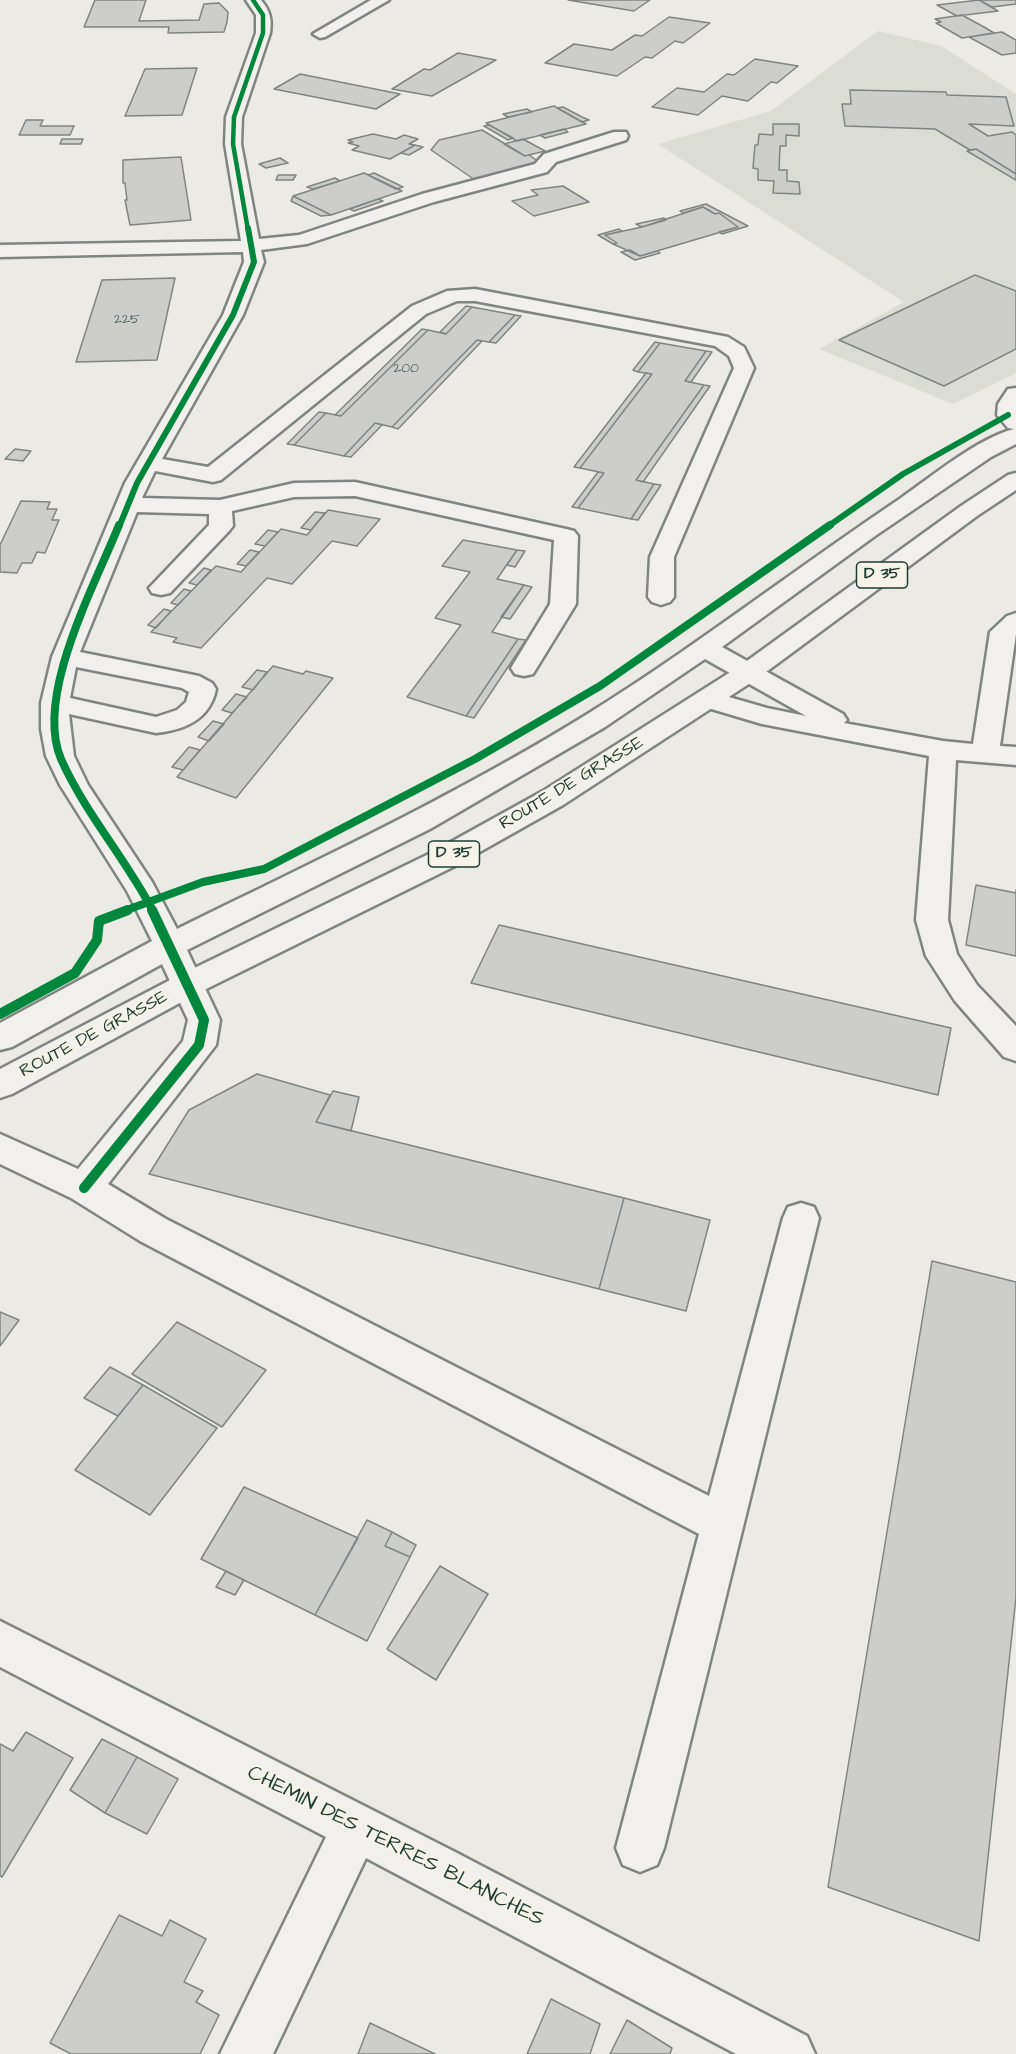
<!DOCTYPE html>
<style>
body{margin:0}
canvas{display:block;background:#ebeae4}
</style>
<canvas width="1016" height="2054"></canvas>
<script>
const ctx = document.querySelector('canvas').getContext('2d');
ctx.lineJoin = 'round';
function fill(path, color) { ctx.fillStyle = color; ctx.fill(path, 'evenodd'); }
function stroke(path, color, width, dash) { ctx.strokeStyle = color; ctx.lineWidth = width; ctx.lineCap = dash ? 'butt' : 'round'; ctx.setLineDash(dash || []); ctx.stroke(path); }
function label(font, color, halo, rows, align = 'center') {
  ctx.font = font + ' "Architects Daughter",sans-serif'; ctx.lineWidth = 4.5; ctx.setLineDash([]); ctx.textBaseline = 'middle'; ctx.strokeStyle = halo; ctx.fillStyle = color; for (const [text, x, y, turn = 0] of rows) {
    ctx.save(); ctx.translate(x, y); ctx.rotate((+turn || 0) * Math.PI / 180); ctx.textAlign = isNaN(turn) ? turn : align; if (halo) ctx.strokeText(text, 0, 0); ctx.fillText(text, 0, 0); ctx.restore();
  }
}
fill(new Path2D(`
 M878 31 941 46 1016 94V373L953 404 819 349 904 302 658 144 771 111Z`), '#dbdcd3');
const building = new Path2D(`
 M95 0H146L139 21 199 20 204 4 219 3 228 12 227 22 224 32 168 33 169 27H84Z
 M568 0H650L634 11Z
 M979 0 998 11 957 16 937 5Z
 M979 0H1016V4L992 7Z
 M962 15 984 27 994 33 962 38 936 23 941 22 935 19Z
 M669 17 710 23 683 43 675 41 652 58 645 57 617 76 545 63 574 44 612 50 635 35 642 36Z
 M1002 32 1016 40V53L1002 55 969 37Z
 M458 53 496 60 432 96 392 89 424 69 430 70Z
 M755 59 798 66 777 83 771 82 748 101 722 96 698 115 652 107 677 88 704 92 727 74 734 75Z
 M197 68 182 115 125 116 145 69Z
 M300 74 400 94 376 109 274 89Z
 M850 90 946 92 947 95 1006 97 1014 126 969 124 988 136 1012 132 1016 135V174L976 149 970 150 935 129 845 126 842 104H851Z
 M554 106 586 124 517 141 486 123Z
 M563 107 582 117 589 120 582 122 557 108Z
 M527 109 532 112 508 117 503 114Z
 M26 120H43L40 126H74L70 135H19Z
 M773 124H799V136L786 135V146H780L779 170H787V181L799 182 800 194 773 193 774 181 758 180V169L753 168 755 145H758L759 134 773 135Z
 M489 125 513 138 508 140 484 126Z
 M564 129 568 132 545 138 540 135Z
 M482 130 525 156 529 155 542 164 475 180 431 150 439 140Z
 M373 134 396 139 404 135 418 139 409 144 415 145 390 159 352 150 359 146 348 143 353 142 348 140Z
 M62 139H83L81 144H60Z
 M523 139 545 151 525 156 504 144Z
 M415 145 423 147 409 155 401 153Z
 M976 149 1016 174V180L967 151Z
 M181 157 191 220 130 225 125 200H127L125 183H123V160Z
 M280 158 288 163 266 168 259 164Z
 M364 173 402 191 331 215 293 196Z
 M374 173 397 184 403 187 396 189 368 175Z
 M278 175H296L293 180H276Z
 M335 178 340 181 313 189 307 187Z
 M563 186 589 202 534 216 512 201 538 195 531 190Z
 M293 196 331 215 321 216 291 201Z
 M378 199 383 201 354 211 350 209Z
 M706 204 748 226 722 234 719 232 738 227 719 213 715 214 703 207 683 213 680 211Z
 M703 207 715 214 719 213 738 227 640 256 613 244 617 243 605 235 642 227Z
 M664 218 666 220 642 227 636 224Z
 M619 229 622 231 605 235 617 243 613 244 598 235Z
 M630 250 640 256 657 251 660 253 635 260 621 252Z
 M975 275 1016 291V349L944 386 839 340Z
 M175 278 157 360 76 362 102 280Z
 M466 306 472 307 446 334 440 332Z
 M472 307 515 315 489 342 477 340 392 427 375 423 344 456 294 445 326 413 341 416 428 330 446 334Z
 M515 315 521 316 496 343 489 342Z
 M422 329 428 330 341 416 335 415Z
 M477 340 482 341 398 429 392 427Z
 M655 342 660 343 638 372 633 370Z
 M660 343 706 351 685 381 704 385 636 480 654 484 631 519 578 508 604 473 580 468 652 374 638 372Z
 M706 351 712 352 691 382 685 381Z
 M646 373 652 374 580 468 574 467Z
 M704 385 710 386 643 482 636 480Z
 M319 412 326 413 294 445 287 444Z
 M375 423 382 425 351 457 344 456Z
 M15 449 31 451 23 461 5 459Z
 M598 472 604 473 578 508 572 507Z
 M654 484 661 485 638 520 631 519Z
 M21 501 50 502 47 509H57L52 520H59L45 553 37 552 32 563H22L17 573 0 572V545Z
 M328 510 380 519 357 546 332 541 292 584 267 578 201 648 173 642 177 638 151 632 216 566 241 572 281 529 307 535Z
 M315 512 325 513 311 530 301 528Z
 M268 530 278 532 265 546 255 544Z
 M463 540 517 550 497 579 524 585 492 632 518 639 466 716 407 697 461 625 435 618 470 572 442 566Z
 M250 550 259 552 246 566 237 564Z
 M517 550 525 551 515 567 507 565Z
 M204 568 211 570 197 585 189 583Z
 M524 585 532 587 510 619 501 617Z
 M184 589 191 591 178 605 171 603Z
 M164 609 171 611 156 628 148 625Z
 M518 639 526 640 474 718 466 716Z
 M273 666 303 674 306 671 333 678 236 798 177 777Z
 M257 670 267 672 253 690 242 687Z
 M236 694 247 697 232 713 222 710Z
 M213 721 224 724 209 741 198 737Z
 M189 747 200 750 183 770 172 767Z
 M976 885 1016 893V890V956L966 945Z
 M499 925 951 1028 938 1095 471 983Z
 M257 1074 330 1095 316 1122 624 1198 599 1289 149 1174 189 1110Z
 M333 1091 359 1097 351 1131 316 1122Z
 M624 1198 710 1220 686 1311 599 1289Z
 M932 1261 1016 1282V1597L979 1941 828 1887Z
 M0 1312 19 1320 0 1346Z
 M177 1322 266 1370 222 1427 132 1374Z
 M110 1367 143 1385 118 1416 84 1398Z
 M143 1385 217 1428 150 1515 75 1470Z
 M244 1487 358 1538 315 1615 201 1559Z
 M367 1520 392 1532 385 1546 410 1557 367 1641 315 1615Z
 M392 1532 416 1545 410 1557 385 1546Z
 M440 1566 488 1594 436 1680 387 1649Z
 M226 1571 244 1580 235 1595 216 1587Z
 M26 1732 73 1758 2 1877 0 1876V1744L13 1751Z
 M102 1739 137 1757 105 1813 70 1790Z
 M137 1757 178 1779 147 1834 105 1813Z
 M119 1915 162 1936 170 1920 206 1939 184 1982 203 1991 196 2002 219 2015 200 2054H71L50 2043Z
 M551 1999 600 2024 590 2054H527Z
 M627 2020 672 2048 670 2054H610Z
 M370 2023 435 2054H358Z`);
fill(building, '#cdceca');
stroke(building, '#808581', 1.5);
const minor = new Path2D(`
 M246 0H261C270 11 272 19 270 33L242 117 241 144 259 239 299 235 422 194 535 164 544 154 614 132H626L628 136 626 140 556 162 547 172 434 202 307 244 261 250 264 262 243 315 162 459 208 467 412 306 447 291 475 289 728 337 744 347 754 368 674 557V597L670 602 661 605 652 602 648 597 650 557 734 368 729 356 715 346 475 301H457L426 314 221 480 213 482 155 471 142 498 220 500 294 483 355 482 566 529 574 531 578 536 576 604 533 674 524 676 515 674 511 668 550 604 554 540 355 496 294 497 232 511 233 526 229 531 170 593 161 595 152 593 149 588 209 525V514L137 512 80 652 199 676 212 683 216 689C210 720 184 730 156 733L69 714 74 756 88 785 152 882 177 929C315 861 455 796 586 715 694 648 795 569 901 498 931 477 978 438 1014 429L1008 428 997 415 998 404 1008 389 1016 388V444L991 457 875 536 722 647 843 714 847 720 844 723 943 741 973 744 990 632 1007 616 1016 613V634L1000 746 1016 747V765L956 760 948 920 957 954 977 985 1016 1026V1061L1004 1057 955 1001 926 956 916 920 929 756 762 724 698 705 695 699 698 693 708 691 767 708 806 716 705 659 605 727 430 829 187 950 220 1020 216 1045 108 1184 166 1219 709 1496 783 1218 788 1207 801 1203 814 1207 819 1218 664 1848 657 1865 640 1872 623 1865 616 1848 699 1534 140 1241 71 1198 0 1164V1134L78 1169 183 1041 188 1020 162 964 12 1047 0 1050V1023L152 941 127 891 60 785 46 756 41 729V703L52 657 125 483 223 315 244 262 243 252 0 257V245L241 241 225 144 226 117 256 33V15ZM76 667 182 688 189 692 186 702 177 710 156 717 70 698Z
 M371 0H389L325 37 320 38 313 34Z
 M0 1621 457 1853 807 2036 815 2054H736L366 1858 273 2054H220L326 1837 0 1667Z`);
const major = new Path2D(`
 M1016 473V490L977 516 758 678 563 805 453 867 198 993 12 1094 0 1098V1069L176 977 431 853 543 791 740 666 961 506 1008 475Z`);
stroke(minor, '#808581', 5);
stroke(major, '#808581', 5);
fill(minor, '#f1f0ec');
fill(major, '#f1f0ec');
stroke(new Path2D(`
 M248 230 233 144 234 117 263 33V15L253 0`), '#00873e', 4.5);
stroke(new Path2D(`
 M119 527 137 483 233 315 254 262 248 228
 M827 527 903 474 1008 415`), '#00873e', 6);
stroke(new Path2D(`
 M119 525C95 585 34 696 61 759 85 813 126 859 153 911
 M124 911 203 882 264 869 475 759 600 686 830 525`), '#00873e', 8);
stroke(new Path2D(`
 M0 1014 75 973 97 940 99 921 128 910
 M84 1188 199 1045 204 1020 152 910`), '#00873e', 10);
label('14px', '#4a615a', null, [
 ["225",127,320],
 ["200",406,369]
]);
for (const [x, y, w] of [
 [882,575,51],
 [454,854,51]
]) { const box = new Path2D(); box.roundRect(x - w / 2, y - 13, w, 26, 4.5); ctx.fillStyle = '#f7f3e8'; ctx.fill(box); stroke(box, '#1f3d34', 1.5); }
label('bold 16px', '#1f3d34', null, [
 ["D 35",882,575],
 ["D 35",454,854]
]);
label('18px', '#1f3d34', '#f7f3e8', [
 ["ROUTE DE GRASSE",572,784,-31],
 ["ROUTE DE GRASSE",94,1035,-28]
]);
label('21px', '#1f3d34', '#f7f3e8', [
 ["CHEMIN DES TERRES BLANCHES",395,1847,27]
]);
</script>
